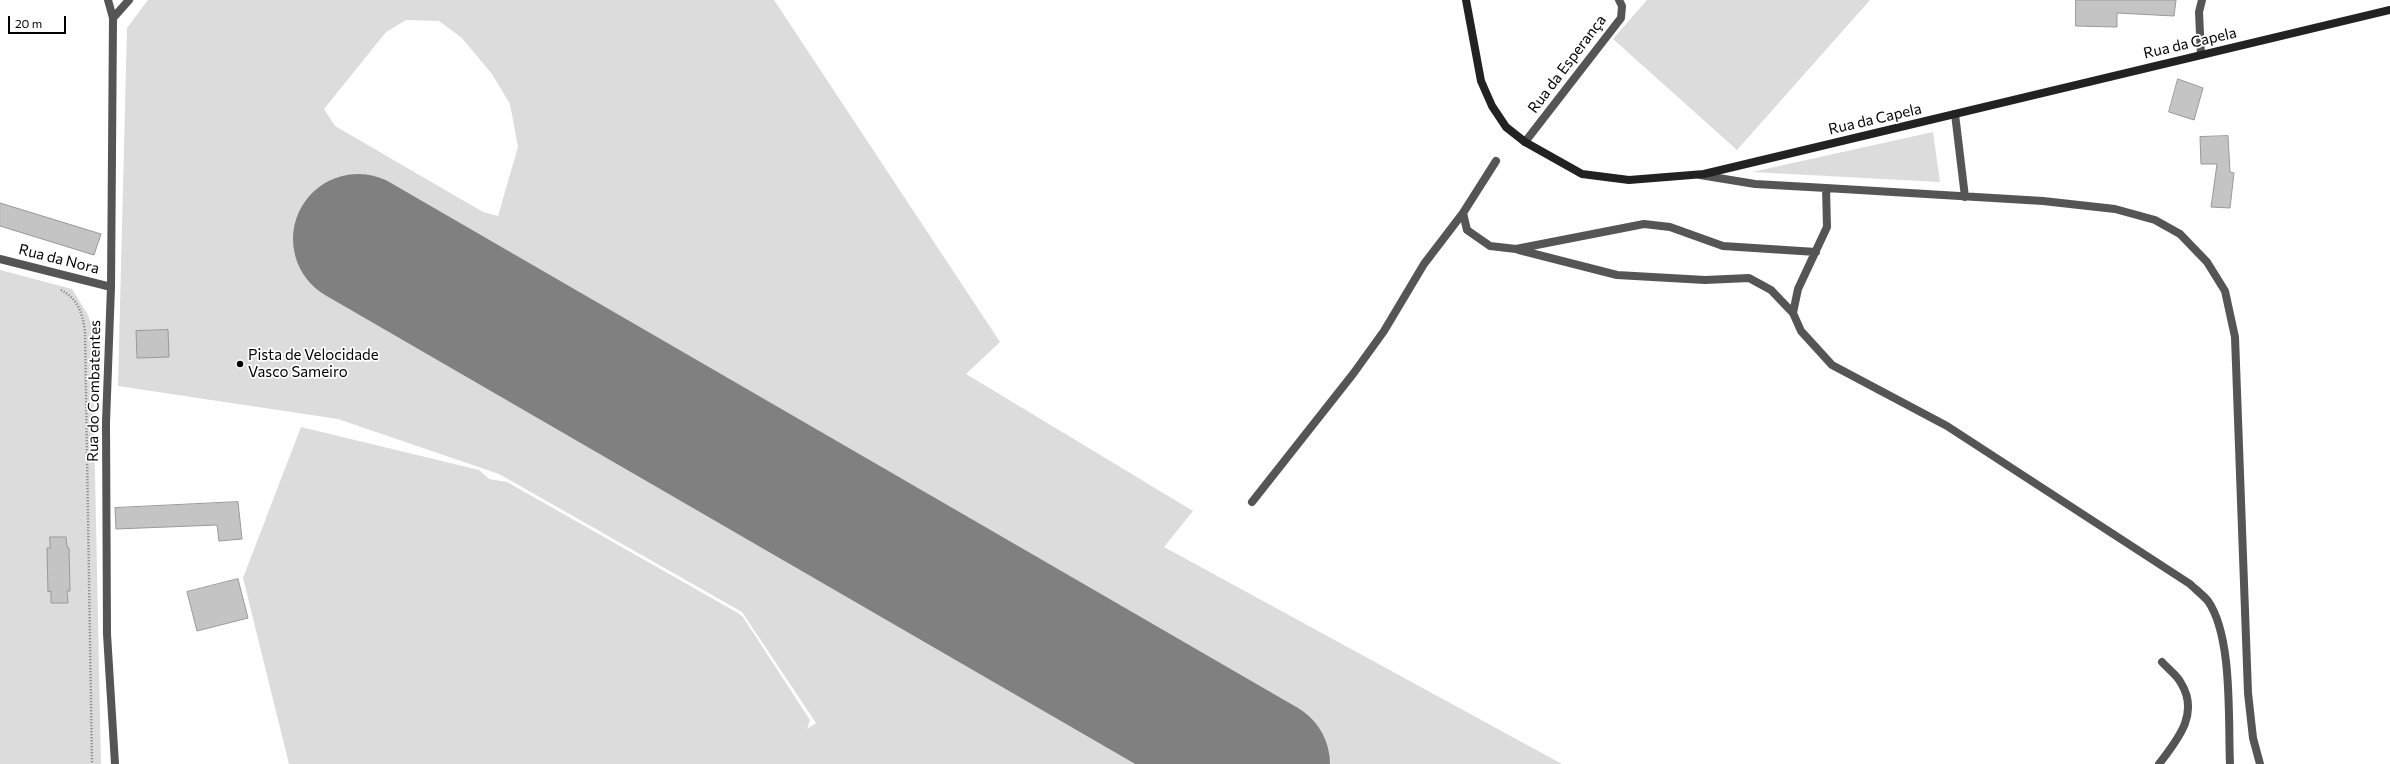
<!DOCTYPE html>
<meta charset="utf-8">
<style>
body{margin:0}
#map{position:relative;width:2390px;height:764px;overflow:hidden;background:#fff;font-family:Commissioner,sans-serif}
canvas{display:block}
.scale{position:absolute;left:8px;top:16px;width:58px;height:18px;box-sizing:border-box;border:2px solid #000;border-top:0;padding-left:5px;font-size:12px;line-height:14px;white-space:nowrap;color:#000;-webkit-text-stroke:3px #fff;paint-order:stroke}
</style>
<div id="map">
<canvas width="2390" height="764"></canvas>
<div class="scale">20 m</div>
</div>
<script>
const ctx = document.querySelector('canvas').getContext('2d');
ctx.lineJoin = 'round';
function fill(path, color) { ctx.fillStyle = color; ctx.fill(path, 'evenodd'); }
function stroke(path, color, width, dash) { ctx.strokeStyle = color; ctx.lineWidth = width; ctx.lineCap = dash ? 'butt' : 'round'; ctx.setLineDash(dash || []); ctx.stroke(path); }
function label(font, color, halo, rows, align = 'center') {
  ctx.font = font + ' Commissioner,sans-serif'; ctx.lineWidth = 3.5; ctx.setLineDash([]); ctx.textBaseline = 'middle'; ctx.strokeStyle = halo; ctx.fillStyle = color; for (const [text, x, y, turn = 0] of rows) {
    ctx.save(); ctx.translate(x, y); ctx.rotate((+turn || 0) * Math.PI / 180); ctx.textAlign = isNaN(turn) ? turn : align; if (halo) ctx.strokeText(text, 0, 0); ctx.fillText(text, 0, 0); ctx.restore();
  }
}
fill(new Path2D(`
 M148 0H774L1000 342 966 374 1193 511 1164 547 1562 764H1326L375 207 339 268 1197 764H289L243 578 301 427 479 470 489 479 507 482 738 613 743 617 810 720 807 729 816 723 742 612 499 474 338 419 118 386 127 28ZM406 20 439 21 462 38 492 74 510 104 518 147 498 216 483 212 335 126 324 109 386 32Z
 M1647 0H1870L1737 150 1613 39Z
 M1933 132 1940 182 1752 172Z
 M0 270 72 289 88 315 92 327 101 764H0Z`), '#dcdcdc');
stroke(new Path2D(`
 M358 239 1265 764`), '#808080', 130);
const building = new Path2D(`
 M2076 0H2176L2174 16 2117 13V27L2076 26Z
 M2178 79 2203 88 2194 120 2169 112Z
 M2228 136 2230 172 2234 173 2230 208 2211 207 2217 164H2201L2200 137Z
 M0 203 101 234 94 255 0 226Z
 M168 330 169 357 137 358 136 331Z
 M238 502 242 539 219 541 217 525 116 529 115 508Z
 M50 537H66L67 547 69 548 70 591H67L68 603H51V591L48 592 47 548H50Z
 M238 579 248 618 197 631 187 592Z`);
fill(building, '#c4c4c4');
stroke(building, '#999', 1);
stroke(new Path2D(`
 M61 290C78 299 82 312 85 331L92 764`), '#777', 2.5, [1, 2]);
stroke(new Path2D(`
 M1955 114 1965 197
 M1496 161 1463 213 1467 230 1490 246 1516 249 1644 224 1670 227 1723 246 1816 252
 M1700 175 1755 184 1826 188 1827 227 1798 289 1793 313 1801 331 1832 365 1947 426 2190 584C2195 589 2203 595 2208 601 2233 637 2228 720 2230 764
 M1826 188 2043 201 2115 209 2155 220 2180 234 2207 262 2225 291 2235 337 2248 693 2253 738 2260 764
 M1519 250 1617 275 1705 280 1749 278 1771 290 1793 313
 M1252 502 1353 374 1384 331 1424 264 1463 213
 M2159 764C2177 740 2200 714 2181 683 2177 675 2168 669 2162 662`), '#555', 8);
stroke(new Path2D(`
 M108 0 113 18 111 287 106 422 107 634 115 764
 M113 18 129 0
 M2201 55 2199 12 2202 0
 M1525 142 1621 18 1622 6 1619 0
 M0 259 111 287`), '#555', 8);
stroke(new Path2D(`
 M1466 0 1481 81 1492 106 1506 127 1525 142 1582 174 1629 180 1704 174 2390 10`), '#222', 8);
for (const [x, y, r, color] of [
 [240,364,4,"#000"]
]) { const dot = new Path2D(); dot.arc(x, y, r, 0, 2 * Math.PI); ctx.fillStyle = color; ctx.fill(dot); stroke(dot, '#fff', 1.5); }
label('15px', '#000', '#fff', [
 ["Rua da Capela",2190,43,-13],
 ["Rua da Esperança",1567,64,-53],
 ["Rua da Capela",1875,119,-13],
 ["Rua da Nora",59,259,14],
 ["Rua do Combatentes",94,391,-89]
]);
label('15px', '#000', '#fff', [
 ["Pista de Velocidade",248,355],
 ["Vasco Sameiro",248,372]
], 'left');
</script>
